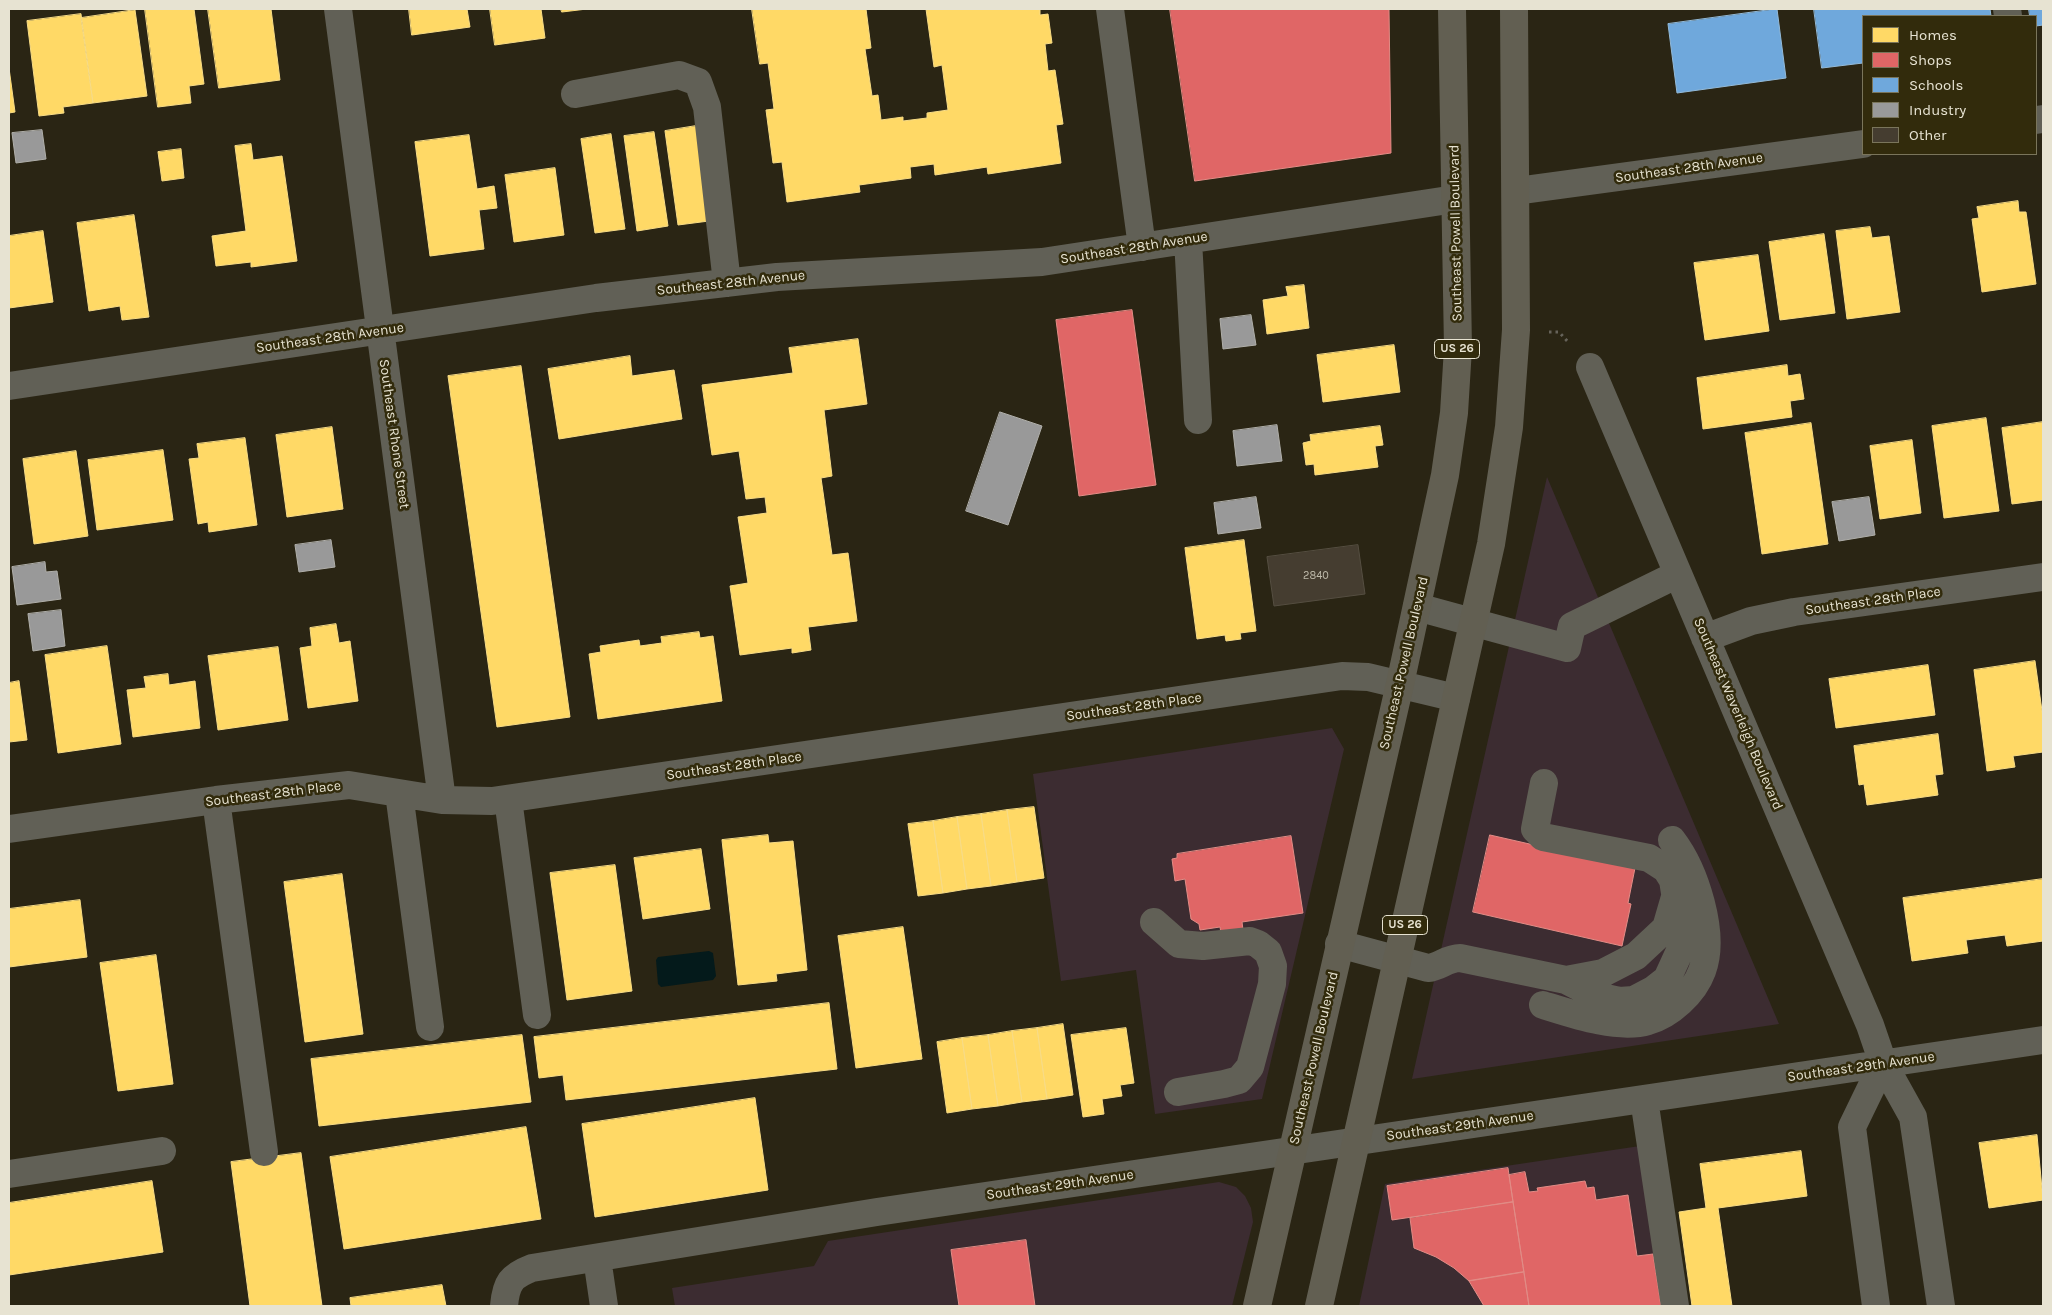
<!DOCTYPE html>
<style>
body{margin:0}
#map{position:relative;width:2052px;height:1315px;overflow:hidden;background:#2a2514;font-family:Karla,sans-serif}
canvas{display:block}
.frame{position:absolute;inset:0;border:10px solid #e7e3d2;pointer-events:none}
.legend{position:absolute;left:1862px;top:15px;width:175px;height:140px;box-sizing:border-box;background:#322b0c;border:1px solid #7a755b;margin:0;padding:6px 9px;list-style:none;font-size:15px;color:#e7e3d2}
.legend li{display:flex;align-items:center;gap:10px;height:25px}
.legend b{width:25px;border:1px solid #7a755b}
</style>
<div id="map">
<canvas width="2052" height="1315"></canvas>
<div class="frame"></div>
<ul class="legend">
<li><b style="height:14px;background:#ffd966"></b>Homes</li>
<li><b style="height:14px;background:#e06666"></b>Shops</li>
<li><b style="height:14px;background:#6fa8dc"></b>Schools</li>
<li><b style="height:14px;background:#999"></b>Industry</li>
<li><b style="height:14px;background:#453d30"></b>Other</li>
</ul>
</div>
<script>
const ctx = document.querySelector('canvas').getContext('2d');
ctx.lineJoin = 'round';
function fill(path, color) { ctx.fillStyle = color; ctx.fill(path, 'evenodd'); }
function stroke(path, color, width, dash) { ctx.strokeStyle = color; ctx.lineWidth = width; ctx.lineCap = dash ? 'butt' : 'round'; ctx.setLineDash(dash || []); ctx.stroke(path); }
function label(font, color, halo, rows, align = 'center') {
  ctx.font = font + ' Karla,sans-serif'; ctx.lineWidth = 5; ctx.setLineDash([]); ctx.textBaseline = 'middle'; ctx.strokeStyle = halo; ctx.fillStyle = color; for (const [text, x, y, turn = 0] of rows) {
    ctx.save(); ctx.translate(x, y); ctx.rotate((+turn || 0) * Math.PI / 180); ctx.textAlign = isNaN(turn) ? turn : align; if (halo) ctx.strokeText(text, 0, 0); ctx.fillText(text, 0, 0); ctx.restore();
  }
}
fill(new Path2D(`
 M1547 477 1779 1024 1412 1079Z
 M1332 728 1344 749 1262 1099 1155 1114 1136 970 1061 981 1033 774Z
 M1640 1146 1664 1306H1359L1385 1184Z
 M1219 1182 1236 1187 1245 1196 1251 1208 1253 1222 1232 1306H675L672 1288 814 1266 828 1241Z`), '#3c2c31');
fill(new Path2D(`
 M709 951 713 953 716 976 713 980 661 987 658 984 656 960 658 957Z`), '#041a1b');
const homes = new Path2D(`
 M145 9H194L204 84 189 86 191 103 158 107Z
 M208 9H271L280 80 219 88Z
 M409 9H467L470 27 412 35Z
 M490 9H541L545 38 495 45Z
 M561 9H587L562 12Z
 M752 9H866L871 48 865 49 872 96 878 95 881 120 903 117V121L927 118V113L948 110 942 65 934 67 926 9H1040V15L1048 14 1052 43 1045 44 1048 71 1055 70 1063 124 1056 125 1061 163 988 174 987 167 935 175 934 164 910 167 911 178 859 185 860 192 787 202 782 162 773 163 766 110 774 109 768 63 760 64Z
 M135 10 147 96 93 103 81 18Z
 M81 14 93 103 63 107 64 113 39 116 27 21Z
 M9 68 15 112 9 113Z
 M696 126 709 221 678 225 665 131Z
 M654 132 668 226 637 231 624 136Z
 M611 134 625 229 595 233 581 139Z
 M469 135 477 189 494 186 497 208 479 210 484 249 430 256 415 142Z
 M251 144 253 160 282 156 297 261 251 267V262L216 266 212 236 246 231 235 146Z
 M181 149 184 178 162 181 158 152Z
 M555 168 564 235 514 242 505 175Z
 M2018 201 2019 212H2026L2036 284 1982 292 1972 219 1979 218 1977 207Z
 M134 215 149 317 122 320 120 306 89 311 77 223Z
 M1870 227 1872 238 1889 236 1900 312 1847 319 1836 231Z
 M43 231 53 302 9 308V236Z
 M1824 234 1835 313 1780 320 1769 242Z
 M1758 255 1769 331 1705 340 1694 263Z
 M1304 285 1309 328 1267 334 1263 300 1288 296 1286 287Z
 M858 339 867 404 824 410 832 476 821 478 832 555 848 553 857 621 808 627 811 650 792 653V648L740 655 730 586 748 583 738 517 767 513 765 497 746 499 739 451 712 455 702 385 793 373 789 348Z
 M1394 345 1400 392 1323 402 1317 355Z
 M630 356 632 376 674 370 682 419 559 439 548 369Z
 M1787 365 1788 376 1800 374 1804 399 1790 401 1792 417 1703 429 1697 378Z
 M521 366 570 717 497 727 448 376Z
 M1986 418 1999 511 1944 518 1932 426Z
 M2043 422V500L2012 504 2002 428Z
 M1811 423 1828 544 1762 554 1745 433Z
 M1380 426 1383 445 1375 446 1378 467 1315 475 1314 464 1306 465 1303 443 1311 441 1310 435Z
 M332 427 343 509 287 517 276 435Z
 M245 438 257 525 209 532 208 522 198 524 189 459 199 458 197 444Z
 M1912 440 1921 513 1880 519 1870 446Z
 M163 450 173 520 97 530 88 460Z
 M76 451 88 536 34 544 23 459Z
 M1244 540 1256 631 1240 633 1241 639 1226 641 1225 635 1197 639 1185 548Z
 M336 624 339 643 350 641 358 701 308 708 300 648 312 646 310 628Z
 M699 632 700 638 713 636 722 701 598 719 589 654 601 652 600 646 639 640 640 646 662 643 661 637Z
 M107 646 121 744 58 753 45 655Z
 M278 647 288 720 218 730 208 656Z
 M2035 661 2043 718V752L2013 756 2015 767 1987 771 1974 670Z
 M1928 665 1935 715 1836 728 1829 679Z
 M168 674 169 685 195 681 200 728 133 737 127 690 146 688 144 677Z
 M19 681 27 740 9 742V683Z
 M1938 734 1943 774 1935 775 1938 795 1867 805 1864 784 1859 785 1854 746Z
 M1034 807 1044 878 1017 882 1007 810Z
 M1007 810 1017 882 991 886 981 814Z
 M981 814 991 886 967 889 957 817Z
 M957 817 967 889 943 893 933 821Z
 M933 821 943 893 918 896 908 824Z
 M768 835 769 843 793 841 807 970 776 974 777 981 738 985 722 840Z
 M701 849 710 909 643 919 634 858Z
 M615 865 632 991 567 1000 550 873Z
 M342 874 363 1034 305 1042 284 882Z
 M2043 879V941L2007 946 2005 935 1966 940 1968 953 1912 961 1903 898Z
 M80 900 87 957 9 967V909Z
 M903 927 922 1059 856 1068 838 936Z
 M156 955 173 1084 118 1091 100 963Z
 M829 1003 837 1069 566 1100 563 1075 539 1078 534 1037Z
 M1063 1024 1073 1095 1047 1099 1037 1028Z
 M1037 1028 1047 1099 1022 1102 1012 1031Z
 M1126 1028 1134 1083 1120 1085 1122 1096 1102 1099 1104 1114 1083 1117 1071 1035Z
 M1012 1031 1022 1102 998 1106 988 1035Z
 M522 1035 531 1102 319 1126 311 1059Z
 M988 1035 998 1106 972 1109 962 1038Z
 M962 1038 972 1109 947 1113 937 1042Z
 M755 1098 768 1190 595 1217 582 1124Z
 M526 1127 541 1219 344 1249 330 1157Z
 M2037 1135 2043 1200 1989 1208 1979 1143Z
 M1801 1151 1807 1196 1718 1208 1732 1306H1692L1679 1212 1706 1208 1700 1164Z
 M301 1153 322 1306H250L231 1162Z
 M152 1181 163 1252 9 1275V1203Z
 M442 1285 446 1306H351L350 1298Z`);
fill(homes, '#ffd966');
stroke(homes, '#f8dc86', 1);
const shops = new Path2D(`
 M1170 9H1389L1391 153 1195 181Z
 M1132 310 1156 485 1079 496 1056 320Z
 M1490 835 1635 868 1628 903 1631 904 1622 946 1473 912Z
 M1291 836 1303 913 1242 922 1243 930 1221 933 1220 927 1200 930 1199 924 1191 919 1185 879 1175 881 1172 859 1177 858V854Z
 M1508 1168 1513 1202 1392 1220 1387 1186Z
 M1525 1172 1529 1192 1538 1191 1537 1188 1585 1181 1587 1188 1594 1187 1596 1200 1628 1195 1637 1256 1653 1254 1661 1306H1529L1509 1175Z
 M1513 1202 1524 1272 1469 1281 1454 1268 1436 1257 1414 1248 1410 1218Z
 M1026 1240 1035 1306H959L951 1250Z
 M1524 1272 1529 1306H1484L1469 1281Z`);
fill(shops, '#e06666');
stroke(shops, '#e28c86', 1);
const schools = new Path2D(`
 M1777 9 1786 78 1677 93 1668 24Z
 M1814 9H1990L1991 16H1863V63L1822 68Z
 M2029 9H2043V25L2036 26V16H2030Z`);
fill(schools, '#6fa8dc');
stroke(schools, '#93bad9', 1);
const industry = new Path2D(`
 M42 130 46 159 16 163 12 133Z
 M1251 315 1256 345 1223 349 1220 319Z
 M1000 412 1042 426 1008 525 966 511Z
 M1277 425 1282 461 1237 466 1233 431Z
 M1256 497 1261 528 1218 534 1214 503Z
 M1869 497 1875 535 1839 541 1832 502Z
 M331 540 335 567 299 572 295 545Z
 M45 562 46 572 57 571 61 599 17 605 12 567Z
 M61 610 65 646 33 651 28 614Z`);
fill(industry, '#999');
stroke(industry, '#b0afaa', 1);
const building = new Path2D(`
 M1358 545 1365 594 1274 606 1267 557Z`);
fill(building, '#453d30');
stroke(building, '#554e41', 1);
stroke(new Path2D(`
 M1549 332H1559L1569 343`), '#66635a', 3, [2.5, 4]);
stroke(new Path2D(`
 M338 9 442 800
 M1110 9 1142 247
 M2007 9 2008 16
 M575 94 679 75 698 82 707 107 727 283
 M2036 120 2043 119
 M1516 191 1863 144
 M1188 240 1198 420
 M1590 367 1870 1025 1883 1063 1913 1117 1941 1306
 M9 386 596 298 777 277 1042 262 1455 199
 M1417 607 1567 648 1572 626 1678 574
 M1705 638 1751 621 1794 612 2043 577
 M399 793 430 1027
 M508 799 537 1015
 M216 800 264 1152
 M9 829 216 800 349 785 442 800 492 801 1342 676 1368 677 1456 698
 M1154 922 1179 944 1203 946 1250 941 1258 944 1268 952 1273 966 1272 984 1250 1067 1239 1080 1224 1084 1178 1092
 M1339 944 1428 968C1440 967 1447 958 1460 958L1566 980 1597 996 1619 1001 1634 1000 1653 990 1667 979 1683 944 1673 880 1666 869 1649 858 1543 837 1535 829 1544 783
 M1566 980 1603 973 1636 956 1666 928 1675 897
 M1543 1005C1572 1014 1618 1030 1648 1021 1670 1015 1694 993 1702 971 1716 934 1695 870 1672 840
 M1644 1099 1675 1306
 M9 1174 162 1151
 M597 1258 604 1306
 M504 1306C506 1283 511 1276 532 1268L877 1212 2043 1040
 M1876 1306 1852 1127 1883 1063`), '#616056', 28);
stroke(new Path2D(`
 M1257 1306 1400 684 1445 475 1454 413 1458 348 1452 9
 M1319 1306 1491 544 1509 427 1516 330 1514 9`), '#625f52', 28);
label('11px', '#bebaaa', null, [
 ["2840",1316,576]
]);
for (const [x, y, w] of [
 [1457,349,45],
 [1405,925,45]
]) { const box = new Path2D(); box.roundRect(x - w / 2, y - 9.5, w, 19, 4); ctx.fillStyle = '#322b0c'; ctx.fill(box); stroke(box, '#e7e3d2', 1); }
label('bold 12px', '#e7e3d2', null, [
 ["US 26",1457,349],
 ["US 26",1405,925]
]);
label('14px', '#e7e3d2', '#322b0c', [
 ["Southeast 28th Avenue",1689,168,-8],
 ["Southeast Powell Boulevard",1456,233,-91],
 ["Southeast 28th Avenue",1134,248,-9],
 ["Southeast 28th Avenue",731,283,-6],
 ["Southeast 28th Avenue",330,338,-8],
 ["Southeast Rhone Street",394,434,82],
 ["Southeast 28th Place",1873,601,-8],
 ["Southeast Powell Boulevard",1404,663,-77],
 ["Southeast 28th Place",1134,707,-8],
 ["Southeast Waverleigh Boulevard",1738,714,67],
 ["Southeast 28th Place",734,766,-8],
 ["Southeast 28th Place",273,794,-7],
 ["Southeast Powell Boulevard",1314,1058,-77],
 ["Southeast 29th Avenue",1861,1067,-8],
 ["Southeast 29th Avenue",1460,1126,-8],
 ["Southeast 29th Avenue",1060,1185,-8]
]);
</script>
